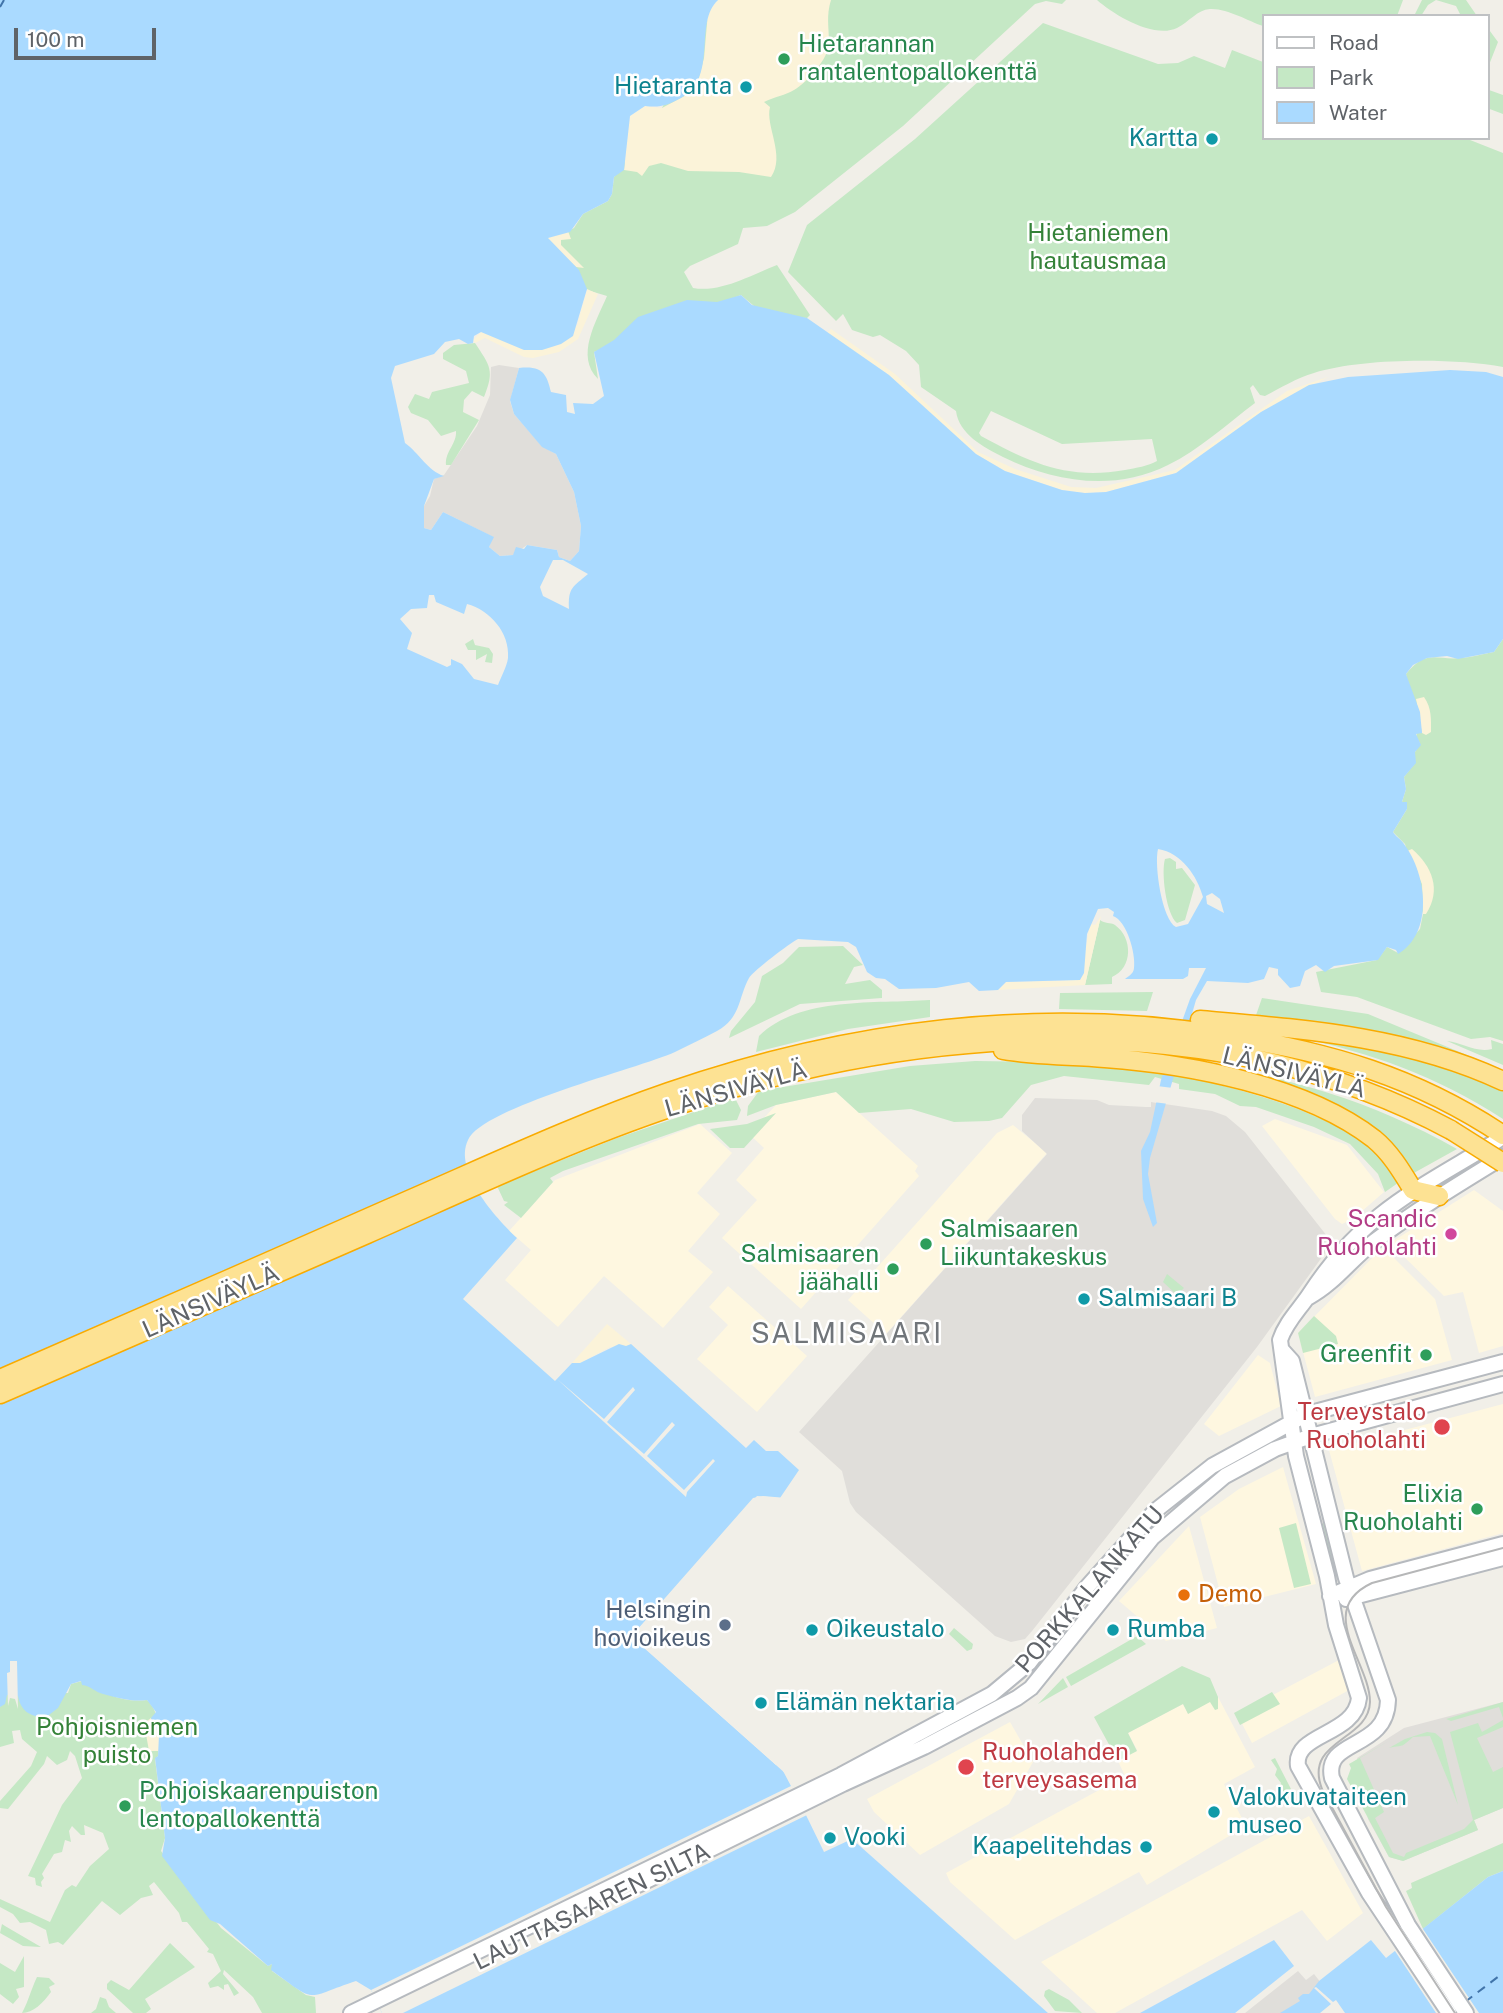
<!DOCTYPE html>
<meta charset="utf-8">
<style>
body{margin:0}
#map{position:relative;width:1503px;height:2013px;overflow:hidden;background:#f1efe8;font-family:"Public Sans",sans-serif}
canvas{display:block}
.legend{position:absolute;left:1262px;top:14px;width:228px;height:126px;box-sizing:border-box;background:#fff;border:2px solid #bfc1c3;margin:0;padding:9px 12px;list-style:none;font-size:21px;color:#5f6368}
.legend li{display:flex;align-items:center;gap:14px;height:35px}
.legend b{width:35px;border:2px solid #bfc1c3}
.scale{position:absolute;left:14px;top:28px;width:142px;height:32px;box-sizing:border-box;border:4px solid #5f6368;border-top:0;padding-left:9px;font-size:21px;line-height:24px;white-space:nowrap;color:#5f6368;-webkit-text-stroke:5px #fff;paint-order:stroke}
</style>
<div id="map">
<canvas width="1503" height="2013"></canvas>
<ul class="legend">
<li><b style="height:9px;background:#fff"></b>Road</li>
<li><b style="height:19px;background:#c5e8c5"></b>Park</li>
<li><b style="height:19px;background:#aadaff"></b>Water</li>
</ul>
<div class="scale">100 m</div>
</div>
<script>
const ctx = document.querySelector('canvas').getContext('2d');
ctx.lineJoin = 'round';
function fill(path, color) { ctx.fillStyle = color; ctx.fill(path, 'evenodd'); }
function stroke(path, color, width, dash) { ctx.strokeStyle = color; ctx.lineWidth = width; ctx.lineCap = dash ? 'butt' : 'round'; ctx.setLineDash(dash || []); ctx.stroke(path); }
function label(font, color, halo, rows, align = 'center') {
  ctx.font = font + ' "Public Sans",sans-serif'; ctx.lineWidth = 5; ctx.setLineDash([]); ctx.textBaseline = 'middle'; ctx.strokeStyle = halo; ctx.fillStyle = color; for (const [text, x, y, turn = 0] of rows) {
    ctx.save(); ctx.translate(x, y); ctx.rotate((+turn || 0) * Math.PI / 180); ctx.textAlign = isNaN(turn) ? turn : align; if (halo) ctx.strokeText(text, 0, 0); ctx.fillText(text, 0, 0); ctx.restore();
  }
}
fill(new Path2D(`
 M836 1092 918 1166 915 1171 919 1176 801 1309 722 1238 757 1200 736 1180 764 1148 749 1134 776 1105Z
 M1275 1119 1347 1145 1384 1192 1353 1219 1342 1224 1335 1219 1262 1126Z
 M700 1124 732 1153 697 1193 720 1214 688 1251 713 1272 663 1328 604 1276 558 1327 505 1280 531 1250 509 1231 555 1180Z
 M1013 1125 1047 1153 886 1334 848 1300 997 1133Z
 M1474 1190 1503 1211V1346L1479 1353 1463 1292 1444 1296 1390 1243Z
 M1383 1247 1435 1299 1452 1360 1315 1397 1298 1333Z
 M728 1286 807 1356 757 1412 697 1359 728 1325 709 1307Z
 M1258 1355 1270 1363 1281 1406 1219 1436 1204 1424Z
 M1503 1404V1533L1362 1571 1329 1450Z
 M1283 1467 1316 1584 1224 1607 1200 1517 1239 1489Z
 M1189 1526 1217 1628 1166 1641 1119 1601Z
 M1339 1660 1351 1689 1252 1743 1237 1714Z
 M1218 1697 1255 1767 1224 1784 1244 1822 1234 1828 1236 1832 1147 1885 1139 1872 1015 1940 950 1882 946 1873 1125 1776 1118 1761 1137 1750 1128 1733 1183 1704 1188 1713Z
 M1010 1722 1033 1762 1009 1804 920 1855 874 1812 867 1799Z
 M1309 1816 1363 1913 1327 1941 1302 1910 1115 2013H1097L1041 1962Z`), '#fef7e0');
fill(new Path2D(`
 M499 365 519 368 510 401 514 414 542 446 556 454 574 492 581 526 579 551 570 561 559 557 557 550 527 545 513 555 500 556 489 547 493 537 443 512 431 530 424 528V506L430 496 434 479 444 475 477 426 490 395 491 367Z
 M1035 1098 1097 1100 1109 1105 1146 1107H1151V1102L1212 1111 1226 1116 1245 1132 1327 1236 1325 1253 1257 1347 1032 1631 1025 1639 1011 1642 995 1636 856 1512 850 1503 842 1471 799 1432 1047 1154 1022 1131V1115Z
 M1503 1702V1808L1474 1820 1478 1830 1403 1861 1389 1857 1368 1819 1357 1758 1404 1728Z
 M1298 1971 1306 1980 1314 1974 1345 2013H1245Z`), '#e0deda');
fill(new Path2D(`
 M718 0H1066L1062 4 1046 1 1035 4 903 126 795 212 767 226 743 228 738 244 690 266 684 272 693 288C721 293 751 275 777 265L810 315 807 318 790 317 774 323 741 295 594 352 598 379C575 356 596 322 607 296L587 290 549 242 574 228 583 214 608 201 612 194 614 177 662 108Z
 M1097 0H1403L1397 16H1263V26C1248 21 1227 8 1210 9 1197 10 1189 22 1177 28 1154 39 1114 15 1097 0Z
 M1422 0H1466L1477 16H1461L1456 6 1436 0 1428 5 1421 16H1414Z
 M1043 23 1158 64 1178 63 1194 56 1225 68 1232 50 1263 62V138H1465L1503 153V367C1454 358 1362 358 1314 373 1297 378 1280 388 1265 396L1260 395 1253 385 1250 388 1255 403C1227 424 1199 450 1168 465 1114 492 1054 482 1003 457 983 447 959 434 956 411L921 387 919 365 906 351 880 335 873 337 852 330 843 314 836 321 788 272 807 225 915 139ZM991 411 1062 444 1152 439 1157 461C1148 466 1136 468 1125 470 1067 480 1031 463 981 436L979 433Z
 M1487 27 1498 42 1487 70Z
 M1489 90 1503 95V114L1487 108Z
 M475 343C490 366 495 370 484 397L472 391 464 400 463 412 479 420 451 465H446C445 451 457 444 456 431L441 436 428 420 411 413 408 407 415 394 429 399 432 392 469 383 466 371 443 359V353L454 345Z
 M473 639 475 645 489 648 493 654 492 663 485 662 487 654 476 660V650H468L465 644Z
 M1503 639V1041L1490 1037 1471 1039 1357 997 1321 992 1316 972 1377 960 1387 947 1398 953 1420 929 1423 914 1405 844 1393 832 1407 809 1402 802 1406 789 1404 777 1415 763V752L1420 743 1416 738C1422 715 1410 696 1406 674 1427 648 1437 661 1461 658 1473 657 1482 654 1494 652Z
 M1170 858 1176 862V869L1182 868 1195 885 1185 920 1177 923C1166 914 1161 872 1165 859Z
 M1100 920C1105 924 1110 922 1115 925 1133 938 1133 968 1112 977V984L1085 985Z
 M843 946 863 965 854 967 845 984 870 980 882 990V998L800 1004 729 1038 731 1031 755 1002 762 976 783 963 799 947Z
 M1153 992 1147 1011 1059 1009 1060 993Z
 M1262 998 1368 1014 1503 1070V1074L1255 1018Z
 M930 1000V1017L848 1029 756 1052 759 1036C800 996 876 1004 930 1000Z
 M1295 1036 1374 1045 1503 1086V1119C1433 1074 1375 1055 1295 1036Z
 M1491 1040 1503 1044V1065L1447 1041C1463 1043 1476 1053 1492 1049Z
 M975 1061C1025 1062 1076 1061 1125 1067 1192 1075 1374 1113 1398 1183L1385 1192 1378 1174 1350 1144 1314 1127 1256 1107 1240 1106 1215 1094 1179 1089V1084L1155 1077 1149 1085 1064 1076 1031 1085 1002 1118 989 1121 954 1122 911 1109 859 1113 836 1092 776 1105 747 1116 748 1106 759 1091 910 1066Z
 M1192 1061C1290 1078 1370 1100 1457 1149L1412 1174 1383 1139Z
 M735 1098 741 1110 737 1120 698 1124 563 1171 550 1178 553 1182 521 1218 504 1205 508 1202 504 1201 497 1186 617 1138Z
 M776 1113 744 1148H730L710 1129 747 1124Z
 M1167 1274 1184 1288 1177 1295 1163 1282Z
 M1314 1316 1336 1336 1338 1344 1303 1353 1298 1333Z
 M1296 1523 1311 1584 1294 1588 1279 1528Z
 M1325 1523 1339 1576 1334 1577 1320 1524Z
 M954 1628 973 1644 972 1649 967 1651 949 1634Z
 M1137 1636 1146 1644 1071 1686 1066 1677Z
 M1182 1666 1210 1678 1218 1697V1709L1215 1710 1210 1702 1188 1714 1183 1704 1128 1733 1137 1751 1118 1761 1094 1717Z
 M1063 1678 1068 1687 1038 1704Z
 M82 1681C104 1693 122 1703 147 1700 162 1714 159 1738 158 1756L155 1759 165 1838 161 1851 221 1928 268 1966 272 1964V1971L306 1995 315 1997 316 2013H262L253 1997 224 1970 223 1974 239 1993 234 1996 228 1984 224 1985V1990L218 1986 210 1988 208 1983 221 1971 213 1954 207 1952 209 1949 187 1922H182L179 1913 154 1882 149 1886 153 1895 141 1898 120 1915 102 1901 63 1945 58 1942 49 1944 46 1930 30 1922 20 1923 13 1914 0 1907V1899L50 1922 65 1890 72 1885 76 1887 90 1866 109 1849 103 1833 84 1825 85 1835H81L72 1826 69 1831 71 1842 65 1840 62 1852 54 1854 42 1874 44 1878 41 1882 42 1887 36 1885 35 1878 28 1876 62 1805 82 1778 75 1756 70 1751 67 1760 57 1765 47 1756 44 1764 8 1809 0 1808V1801L31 1766 37 1752 22 1739 20 1730 12 1731 14 1743 0 1747V1707L7 1694 68 1693 71 1684Z
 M1272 1692 1280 1704 1240 1725 1234 1713Z
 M1503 1702V1718L1499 1707 1451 1721 1446 1719Z
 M1503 1720V1727L1477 1738 1493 1772 1503 1767V1808L1474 1820 1478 1830 1403 1861 1389 1857 1347 1779 1351 1768 1349 1764 1392 1739 1360 1758 1384 1812 1375 1818 1393 1853 1404 1857 1406 1853 1464 1829 1473 1820 1450 1732 1478 1723 1482 1732Z
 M1427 1732 1435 1733 1442 1739 1458 1805 1430 1736 1413 1737C1400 1748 1407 1744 1389 1748L1405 1739Z
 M1275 1758 1291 1789 1265 1803 1266 1797 1278 1791 1281 1783 1275 1775 1277 1769 1271 1760Z
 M1503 1843V1871L1488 1877 1423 1929 1406 1891 1412 1888 1411 1883Z
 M2 1924 5 1926 41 1947 23 1946 0 1933Z
 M170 1943 195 1967 145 1999 151 2009 146 2013H133L107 1989V1984L111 1980 129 1990Z
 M24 1956V1987L16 1989 19 1997 13 2004 0 1994V1963L15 1972Z
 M37 1977 49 1978 55 1984 49 1987 51 1992C43 2003 33 2013 22 2013 29 2000 30 1992 37 1977Z
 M1049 1989 1069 2000 1082 2013 1055 2011 1044 1996 1045 1991Z
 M100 1997 106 1999 109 2007 116 2013H91L96 2009Z`), '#c5e8c5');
fill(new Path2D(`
 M718 0H831C826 16 829 27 829 43 829 58 807 83 794 90 786 95 774 97 764 102L770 107C765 126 786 156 771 177L739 172 688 171 661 163 649 166 642 176 637 172 624 170 630 116 645 106 662 108 690 93 698 81 704 58 708 12Z
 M568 231 571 239 561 240V245L584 268 576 267 549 242 548 238Z
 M587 289 598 294 578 339 559 352 533 358 524 357 485 338 475 343 473 340 481 332 491 334 577 326Z
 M831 329 895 374 978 452 1015 469 1071 487 1096 488 1175 470 1287 391 1328 377 1261 412 1176 473 1106 492 1085 493 1062 490 1005 471 976 454 889 375 827 333Z
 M1424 697C1432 708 1431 720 1431 732L1426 735 1422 733 1416 699Z
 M1412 849C1432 866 1442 890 1426 914H1423L1422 884 1407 851Z
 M1101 916 1085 985 998 990 1006 982 1080 980 1090 924 1095 925Z
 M607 1324 631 1344 629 1346 610 1347 580 1363H572Z
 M151 1718 159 1735V1751H149L144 1723Z`), '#fbf3d9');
fill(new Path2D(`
 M0 0H718C693 23 719 77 681 98 667 105 661 108 645 106L630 116 624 170 614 177 612 194 608 201 583 214 570 232 548 238 579 270 587 289 573 336 561 344 542 350H524L481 332 474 336 473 343 468 344 459 339 445 342 434 354 395 366 391 378 405 443C419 453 428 471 444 476L434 479 424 506V528L431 530 443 512 494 537 489 547 500 556 513 555 516 547 524 549 527 545 557 550 559 557 570 561 579 551 581 526 574 492 556 454 542 447 514 414 510 400 519 368C544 365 547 376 551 392L566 395 567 412 575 414 573 403 593 404 604 396 594 352 614 340 638 317 687 300 717 302 741 295 752 305 807 318 889 375 976 454 1005 471 1062 490 1085 493 1106 492 1176 473 1261 412 1309 385 1348 377 1450 370 1486 372 1503 377V639L1494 652 1458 659 1447 656 1427 658 1413 665 1406 674 1420 712 1422 733 1416 734 1421 745 1415 752 1416 763 1404 777 1406 789 1402 802H1407V809L1393 832C1396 837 1401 839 1404 844 1427 874 1434 933 1398 954L1396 950 1387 947 1378 960 1334 966 1325 972 1316 965 1305 971 1300 986 1290 988 1278 975V969L1269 967 1264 979 1248 983 1207 981 1196 1000 1150 1158 1148 1174 1157 1223 1153 1227 1143 1199 1141 1151 1150 1132 1161 1080 1190 999 1206 968H1189L1188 976 1183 979H1125C1127 977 1134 974 1134 968 1136 954 1127 921 1113 916L1114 912 1108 908 1098 909 1087 934 1084 973 1080 980 1006 982 998 990 979 991 969 982 936 988 899 989 885 979 876 978 867 972 856 947 848 942 798 939C790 943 753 971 749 978 738 998 741 1018 717 1031 704 1038 689 1045 675 1052 637 1069 483 1107 468 1140 453 1171 496 1218 517 1238L463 1299 555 1381 572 1363H580L619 1344 626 1346 631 1344 746 1448 754 1440 766 1451H778L799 1470 780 1498 757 1496 637 1631 636 1640 786 1774 824 1852 852 1839 1048 2013H382L371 1990 356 1981C304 1998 319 2005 271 1970L272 1964 268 1966 220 1924 210 1920 162 1856 165 1838 155 1758 158 1756 159 1735 151 1718 156 1712 147 1700C131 1702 119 1698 103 1694 95 1692 91 1686 82 1685L81 1681 71 1684 58 1708 45 1718C29 1716 21 1711 18 1696L7 1695 5 1704 0 1707ZM553 560H563L588 574C573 587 568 587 569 609L543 596 540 587ZM429 595H434L436 602 464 614 467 604C490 610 510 633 508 658 507 666 501 677 498 685L474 679 462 664 451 659V665L447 667 407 649 412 633 400 619 411 609 427 608ZM1158 849C1182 853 1197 876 1203 897L1188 924 1176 927C1162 920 1154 865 1158 849ZM1212 893 1220 899 1224 913 1207 904 1206 896Z
 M1503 1871V2013H1280L1300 2001 1298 1998 1303 1994H1309L1319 1981 1371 1940 1386 1958 1488 1877Z
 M1274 1940 1294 1966 1235 2013H1140Z`), '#aadaff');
fill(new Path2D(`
 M1157 1086 1173 1088 1169 1104 1153 1102Z
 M557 1379 604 1419 633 1387 635 1390 607 1422 644 1454 672 1422 675 1425 647 1456 684 1490 713 1459 715 1461 687 1492 686 1497Z
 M763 1496 786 1498 780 1502 755 1501 639 1634 640 1639 778 1762 776 1765 635 1640 636 1631 753 1498Z
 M10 1661H17L18 1709 15 1699 10 1698 8 1706 7 1673 10 1672Z
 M785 1769 809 1814 403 2013H382L371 1990 791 1786 783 1771Z
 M1421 1926 1479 2013H1436L1393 1948Z
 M1316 1987 1333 2002 1336 2000 1345 2013H1320L1331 2004 1314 1988Z`), '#f1efe8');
stroke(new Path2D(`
 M0 7 4 0
 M1465 2002 1503 1973`), '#4174aa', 2, [9, 7]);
const secondary = new Path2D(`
 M1309 1297C1335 1283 1352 1258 1375 1241 1416 1210 1459 1184 1503 1157
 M1282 1350 1292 1361 1346 1578 1388 1700C1387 1751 1323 1738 1332 1778L1408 1925 1466 2013
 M1330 1596 1370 1579 1503 1544
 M1346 1599 1503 1558
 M638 1885 843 1784 924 1747 1017 1698 1031 1688 1152 1538 1225 1476 1275 1449 1311 1436 1503 1384
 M351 2013 841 1775 992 1694 1029 1663 1087 1587 1155 1511 1212 1466 1307 1414 1503 1362
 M1449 2013 1369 1893 1298 1766C1293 1733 1355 1736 1359 1698L1336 1625 1327 1576 1296 1456 1280 1340C1286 1322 1299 1310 1309 1295 1364 1210 1421 1188 1503 1137`);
const highway = new Path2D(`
 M1200 1020C1303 1029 1407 1036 1503 1081
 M1003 1050C1037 1056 1071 1055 1105 1058 1189 1064 1306 1086 1374 1139 1391 1153 1402 1172 1413 1190L1439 1196
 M0 1379C129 1323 259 1266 388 1209 481 1169 573 1125 669 1092 848 1030 1039 1005 1227 1036 1330 1052 1416 1077 1503 1135
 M0 1394C122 1341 244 1287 367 1234 467 1190 568 1142 672 1107 920 1024 1214 1003 1451 1130`);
stroke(secondary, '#b6babf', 18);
stroke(highway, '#f9ab00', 21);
stroke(secondary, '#fff', 14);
stroke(highway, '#fde293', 18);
stroke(new Path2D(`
 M1455 2013 1386 1907 1322 1789C1303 1740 1369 1741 1370 1702 1370 1662 1314 1610 1372 1583L1503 1548`), '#b6b7b8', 2);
const highwayBridge = new Path2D(`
 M1451 1130 1503 1163`);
stroke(highwayBridge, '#f9ab00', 21, []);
stroke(highwayBridge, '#fde293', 18);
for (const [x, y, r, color] of [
 [784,59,7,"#2e9e5b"],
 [746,87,7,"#0f9aa8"],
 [1212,139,7,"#0f9aa8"],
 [1451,1234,7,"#d1479c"],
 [926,1244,7,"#2e9e5b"],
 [893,1269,7,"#2e9e5b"],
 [1084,1299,7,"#0f9aa8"],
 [1426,1355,7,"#2e9e5b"],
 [1442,1427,9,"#e0444e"],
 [1477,1509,7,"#2e9e5b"],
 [1184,1595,7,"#e8710a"],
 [725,1625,7,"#5c6f8a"],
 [812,1630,7,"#0f9aa8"],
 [1113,1630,7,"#0f9aa8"],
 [761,1703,7,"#0f9aa8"],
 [966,1767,9,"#e0444e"],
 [125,1806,7,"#2e9e5b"],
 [1214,1812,7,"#0f9aa8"],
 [830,1838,7,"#0f9aa8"],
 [1146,1847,7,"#0f9aa8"]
]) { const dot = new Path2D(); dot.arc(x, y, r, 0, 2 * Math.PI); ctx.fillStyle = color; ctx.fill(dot); stroke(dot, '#fff', 2.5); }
label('24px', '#27864d', '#fff', [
 ["Hietarannan",798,45],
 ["rantalentopallokenttä",798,73],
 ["Salmisaaren",940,1230],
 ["Liikuntakeskus",940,1258],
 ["Salmisaaren",879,1255,"right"],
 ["jäähalli",879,1283,"right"],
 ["Greenfit",1412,1355,"right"],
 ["Elixia",1463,1495,"right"],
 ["Ruoholahti",1463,1523,"right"],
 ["Pohjoiskaarenpuiston",139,1792],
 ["lentopallokenttä",139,1820]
], 'left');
label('24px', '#0d838f', '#fff', [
 ["Hietaranta",732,87,"right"],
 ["Kartta",1198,139,"right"],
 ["Salmisaari B",1098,1299],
 ["Oikeustalo",826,1630],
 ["Rumba",1127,1630],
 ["Elämän nektaria",775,1703],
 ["Valokuvataiteen",1228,1798],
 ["museo",1228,1826],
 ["Vooki",844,1838],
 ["Kaapelitehdas",1132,1847,"right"]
], 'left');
label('24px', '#348238', '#fff', [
 ["Hietaniemen",1098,234],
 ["hautausmaa",1098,262],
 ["Pohjoisniemen",117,1728],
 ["puisto",117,1756]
]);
label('24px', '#5f6368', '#fff', [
 ["LÄNSIVÄYLÄ",1294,1073,14],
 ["LÄNSIVÄYLÄ",736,1090,-16],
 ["LÄNSIVÄYLÄ",211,1302,-24],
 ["PORKKALANKATU",1090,1590,-49],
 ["LAUTTASAAREN SILTA",592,1907,-26]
]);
label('24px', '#b23c85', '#fff', [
 ["Scandic",1437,1220],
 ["Ruoholahti",1437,1248]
], 'right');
label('24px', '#be3a42', '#fff', [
 ["Terveystalo",1426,1413],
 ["Ruoholahti",1426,1441],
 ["Ruoholahden",982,1753,"left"],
 ["terveysasema",982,1781,"left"]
], 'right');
label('24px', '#c56008', '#fff', [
 ["Demo",1198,1595]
], 'left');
label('24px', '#4e5e75', '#fff', [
 ["Helsingin",711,1611],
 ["hovioikeus",711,1639]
], 'right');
ctx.letterSpacing = '2px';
label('28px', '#70757a', '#fff', [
 ["SALMISAARI",847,1334]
]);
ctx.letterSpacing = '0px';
</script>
